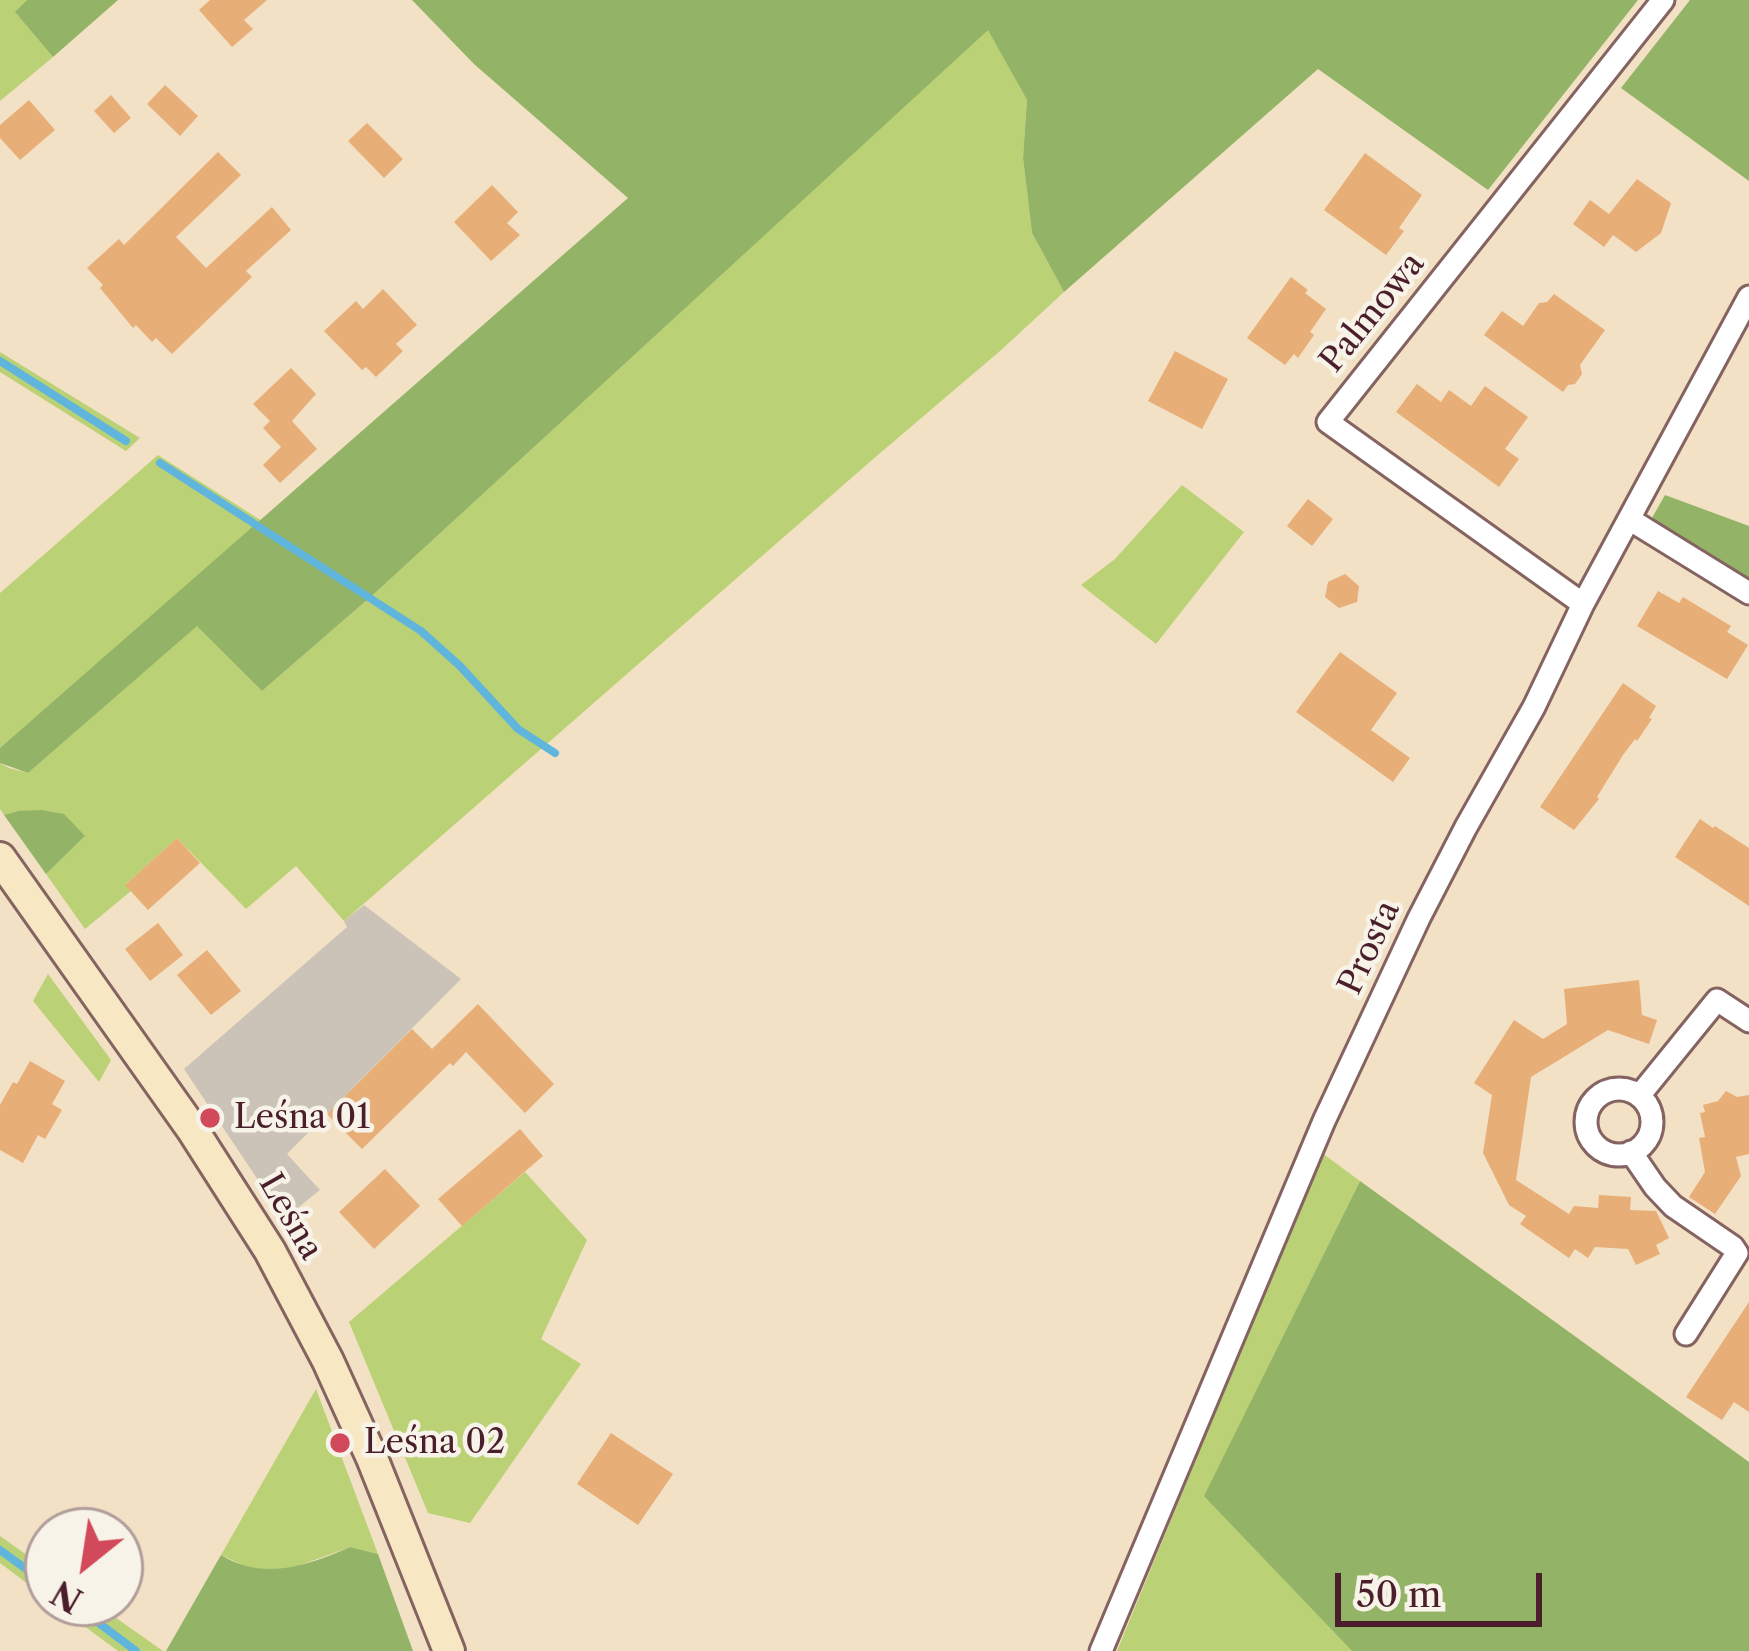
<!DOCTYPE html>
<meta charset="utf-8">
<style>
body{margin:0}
#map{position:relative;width:1749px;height:1651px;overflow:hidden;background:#f2e1c5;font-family:"Libre Caslon Text",serif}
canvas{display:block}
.north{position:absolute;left:24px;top:1507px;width:120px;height:120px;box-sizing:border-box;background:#f7f3e8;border:3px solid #b29e9c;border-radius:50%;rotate:210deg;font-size:33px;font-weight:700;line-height:48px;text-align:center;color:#4a1f2b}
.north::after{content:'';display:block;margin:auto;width:42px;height:54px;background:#d1495b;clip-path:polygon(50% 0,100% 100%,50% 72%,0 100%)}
.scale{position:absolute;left:1335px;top:1573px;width:207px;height:54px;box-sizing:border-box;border:6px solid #4a1f2b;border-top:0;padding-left:15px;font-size:36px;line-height:42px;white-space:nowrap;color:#4a1f2b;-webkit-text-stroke:9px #f7f3e8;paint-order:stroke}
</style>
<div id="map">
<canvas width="1749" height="1651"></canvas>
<div class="north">N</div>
<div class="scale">50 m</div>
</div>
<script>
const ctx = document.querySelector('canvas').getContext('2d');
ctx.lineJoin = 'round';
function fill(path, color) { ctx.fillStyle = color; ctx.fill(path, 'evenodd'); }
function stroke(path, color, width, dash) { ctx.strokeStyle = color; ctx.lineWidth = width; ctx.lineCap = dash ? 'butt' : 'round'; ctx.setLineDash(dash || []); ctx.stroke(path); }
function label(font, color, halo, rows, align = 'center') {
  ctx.font = font + ' "Libre Caslon Text",serif'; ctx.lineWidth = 9; ctx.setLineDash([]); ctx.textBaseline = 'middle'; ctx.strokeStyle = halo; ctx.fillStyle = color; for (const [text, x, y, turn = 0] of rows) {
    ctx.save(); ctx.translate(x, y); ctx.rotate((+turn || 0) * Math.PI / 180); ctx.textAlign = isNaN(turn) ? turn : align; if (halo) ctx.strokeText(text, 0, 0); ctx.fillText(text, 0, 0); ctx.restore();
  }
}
fill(new Path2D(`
 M364 905 461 979 287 1154 320 1190 284 1219 184 1069 347 927 344 921Z`), '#cbc3b8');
fill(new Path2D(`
 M0 0H27L16 13 53 57 0 101Z
 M988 29 1027 100 1023 158 1032 233 1064 292 1000 351 872 460 344 921 296 866 246 909 177 838 126 884 131 891 85 929 46 874 84 837 18 811 4 815 0 809V763L9 768 28 773 197 625 262 691 375 593Z
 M0 352 140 438 126 451 0 372Z
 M158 455 262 521 0 748V593Z
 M1182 485 1244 532 1156 644 1081 585 1115 559Z
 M48 974 111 1060 99 1082 33 1001Z
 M1322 1153 1360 1181 1205 1496 1352 1651H1117Z
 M525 1172 587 1240 541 1339 581 1364 470 1523 428 1513 349 1322Z
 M316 1389 378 1554 350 1547 290 1569 267 1570 247 1567 221 1555Z
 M0 1536 48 1570V1599L0 1563Z
 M53 1603H95L163 1651H118Z`), '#bad175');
fill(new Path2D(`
 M27 0H118L53 57 15 12Z
 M412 0H1638L1488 190 1318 69 1064 292 1032 233 1023 158 1027 100 988 30 375 593 262 691 197 626 28 773 0 763V748L628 198 474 64Z
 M1690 0H1749V181L1621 88Z
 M1665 495 1749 526V586L1648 525Z
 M41 810 64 814 85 836 46 874 4 815 18 811Z
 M1360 1181 1749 1462V1651H1352L1204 1496Z
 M350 1547 378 1554 413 1651H166L221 1555C263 1581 308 1566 350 1547Z`), '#93b366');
stroke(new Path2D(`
 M0 361 126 441
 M160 463 421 631 460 666 518 729 555 753
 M0 1550 48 1585
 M72 1603 136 1651`), '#60b5dc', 8);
fill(new Path2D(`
 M210 0H267L244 20 253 29 232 47 199 10Z
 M165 85 198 116 180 136 147 104Z
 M111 95 131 118 114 133 94 111Z
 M29 100 55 130 20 160 0 138V125Z
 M367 123 403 159 384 178 348 141Z
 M218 152 241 175 176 237 206 268 272 207 291 230 246 271 252 277 172 354 156 338 152 342 136 325 133 328 100 288 103 285 87 268 119 239 124 245Z
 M1365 153 1422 195 1399 228 1404 231 1386 255 1324 210Z
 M1637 179 1671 203 1661 233 1636 252 1613 235 1604 247 1573 224 1590 200 1609 214Z
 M492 185 518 212 507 223 520 235 491 261 454 222Z
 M1291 277 1308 290 1305 293 1326 309 1310 332 1314 335 1298 358 1294 354 1285 365 1247 338Z
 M383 289 417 325 396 344 403 351 376 377 366 367 362 370 324 331 356 301 363 309Z
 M1554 294 1605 330 1580 365 1582 374 1575 384 1568 385 1563 392 1484 335 1502 311 1523 326 1539 303 1547 302Z
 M1175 351 1228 379 1202 429 1148 401Z
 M291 368 316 394 292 421 317 449 280 483 263 465 281 447 263 428 270 421 253 404Z
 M1417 384 1441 402 1449 390 1471 406 1485 386 1528 417 1505 449 1519 459 1499 487 1396 412Z
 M1308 499 1333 519 1312 546 1287 526Z
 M1345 574 1359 586 1357 602 1339 608 1325 597 1328 582Z
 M1658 591 1679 603 1683 597 1731 626 1727 632 1748 645 1727 679 1637 626Z
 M1340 652 1397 693 1371 730 1410 758 1393 782 1296 712Z
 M1623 683 1656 706 1649 718 1652 719 1637 741 1635 739 1623 755 1597 797 1599 799 1574 830 1540 807Z
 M1700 819 1713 828 1715 826 1749 848V906L1675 857Z
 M177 838 200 863 148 910 125 885Z
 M158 923 183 955 150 981 125 949Z
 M207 950 241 991 211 1015 177 975Z
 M1639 980 1642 1015 1657 1020 1649 1044 1608 1030 1531 1077 1516 1180 1569 1214 1574 1206 1598 1208 1599 1195 1631 1197 1630 1210 1656 1211 1669 1238 1656 1245 1660 1254 1636 1265 1628 1249 1595 1247 1588 1258 1575 1249 1569 1258 1520 1224 1526 1216 1509 1205 1483 1153 1492 1095 1474 1083 1514 1020 1543 1039 1567 1024 1564 989Z
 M478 1004 554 1084 525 1113 466 1052 453 1066 450 1063 362 1149 327 1114 412 1029 432 1049Z
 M30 1061 65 1081 52 1104 62 1110 45 1139 38 1135 23 1163 0 1150V1105L13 1082 17 1084Z
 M1726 1091 1737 1097 1749 1095V1154L1736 1157 1741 1176 1715 1214 1689 1197 1705 1172 1699 1138 1705 1137 1700 1113 1705 1112 1703 1105 1718 1101Z
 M520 1129 543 1156 462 1226 438 1199Z
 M385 1169 420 1206 374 1249 339 1212Z
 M1749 1302V1412L1734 1402 1722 1420 1686 1397Z
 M611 1433 673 1474 638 1525 577 1484Z`), '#e8ae78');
const street = new Path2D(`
 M1629 519 1749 593
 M1583 604 1328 422 1663 0
 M1586 1122a33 33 0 1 1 66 0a33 33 0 1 1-66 0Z
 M1639 1096 1717 1000 1749 1021
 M1631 1152 1655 1187 1673 1206 1733 1247 1737 1253 1686 1334
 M1101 1651 1324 1121 1419 918 1466 827 1534 707 1583 604 1749 297`);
const secondary = new Path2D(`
 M0 858 192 1129 270 1251 328 1361 372 1458 449 1651`);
stroke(street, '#856361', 27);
stroke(secondary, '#856361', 36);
stroke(street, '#fff', 21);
stroke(secondary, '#f7e8c3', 30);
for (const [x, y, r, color] of [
 [210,1118,12,"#d1495b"],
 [340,1443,12,"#d1495b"]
]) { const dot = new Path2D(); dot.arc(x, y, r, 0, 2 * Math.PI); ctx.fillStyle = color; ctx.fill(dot); stroke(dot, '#f7f3e8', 4.5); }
label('33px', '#4a1f2b', '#f7f3e8', [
 ["Palmowa",1373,313,-51],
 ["Prosta",1370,948,-65],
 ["Leśna",290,1217,60]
]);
label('33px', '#4a1f2b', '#f7f3e8', [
 ["Leśna 01",234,1118],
 ["Leśna 02",364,1443]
], 'left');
</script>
